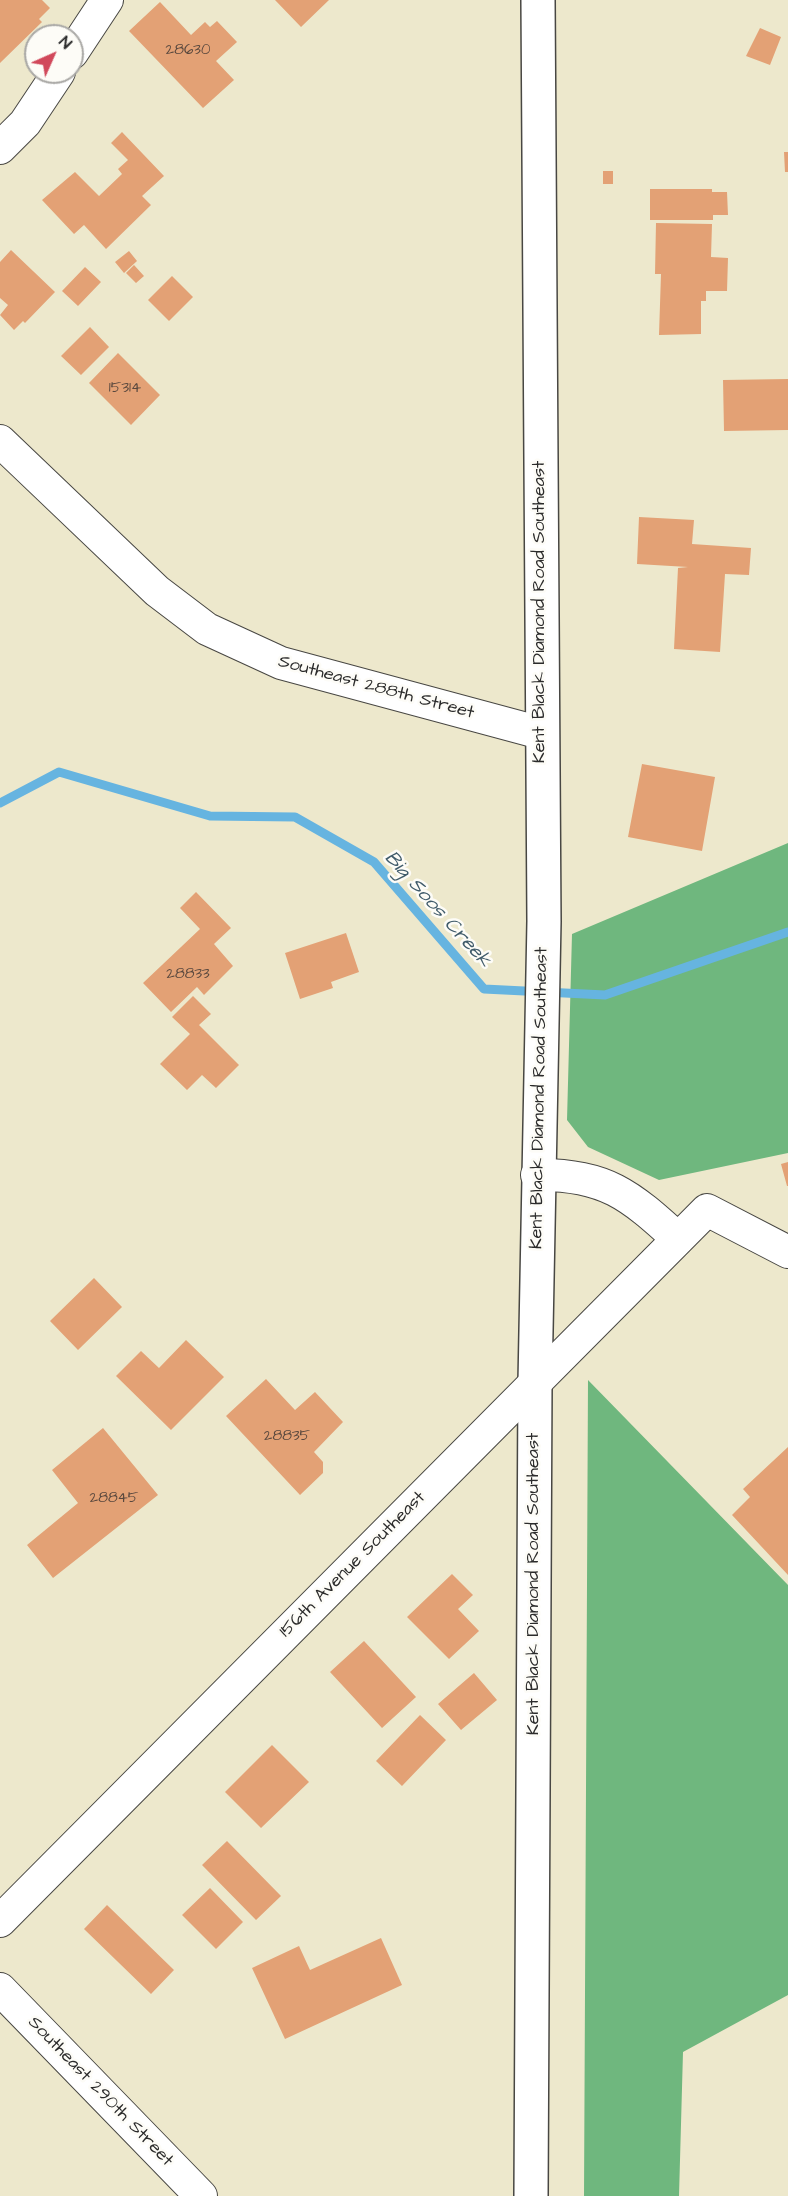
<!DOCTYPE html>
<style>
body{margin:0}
#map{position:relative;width:788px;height:2196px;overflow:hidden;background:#ede8cc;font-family:"Architects Daughter",sans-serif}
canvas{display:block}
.north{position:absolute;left:24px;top:24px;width:60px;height:60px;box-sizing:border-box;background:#fdfcf7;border:2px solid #a9a8a5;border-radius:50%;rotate:45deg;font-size:16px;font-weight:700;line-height:24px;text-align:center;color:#2b2b2b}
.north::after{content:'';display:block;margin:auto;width:21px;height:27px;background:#d1495b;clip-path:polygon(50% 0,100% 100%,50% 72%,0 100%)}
</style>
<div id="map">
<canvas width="788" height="2196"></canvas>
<div class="north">N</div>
</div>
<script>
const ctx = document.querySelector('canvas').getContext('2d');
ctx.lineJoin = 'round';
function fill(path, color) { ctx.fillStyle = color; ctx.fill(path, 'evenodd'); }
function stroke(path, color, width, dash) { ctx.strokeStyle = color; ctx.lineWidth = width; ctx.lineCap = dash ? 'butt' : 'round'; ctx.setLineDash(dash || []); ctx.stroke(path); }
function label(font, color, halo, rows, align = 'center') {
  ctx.font = font + ' "Architects Daughter",sans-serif'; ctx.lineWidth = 5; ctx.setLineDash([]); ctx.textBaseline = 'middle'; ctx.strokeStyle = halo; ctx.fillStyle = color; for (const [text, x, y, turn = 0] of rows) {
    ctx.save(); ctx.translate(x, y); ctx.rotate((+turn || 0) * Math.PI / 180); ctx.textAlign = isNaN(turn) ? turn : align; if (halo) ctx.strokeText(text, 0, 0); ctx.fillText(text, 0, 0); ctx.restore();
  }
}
fill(new Path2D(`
 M788 843V1153L659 1180 588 1147 567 1120 572 934Z
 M588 1380 788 1585V1995L683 2052 679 2196H584Z`), '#6fb77e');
stroke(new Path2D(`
 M0 803 59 772 210 816 295 817 374 862 484 989 605 995 788 932`), '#66b4e0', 9);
fill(new Path2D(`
 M0 0H42L50 8 39 19 42 22 0 63Z
 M275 0H329L301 27Z
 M160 2 191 35 205 22 210 27 217 21 237 42 216 61 234 80 203 108 129 31Z
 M760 28 781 37 770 65 746 56Z
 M122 132 164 176 142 196 151 205 106 249 84 225 74 234 42 200 75 172 99 196 122 174 118 169 128 160 111 143Z
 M784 152H788V172H785Z
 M603 171H613V184H603Z
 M650 189H712V192H727L728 215H713V220H650Z
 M656 223 712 224 711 257 728 258 727 291H706V301H701V334L659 335 661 274H655Z
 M11 250 55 292 25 323 23 321 14 330 0 315 8 305 0 298V262Z
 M129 251 137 261 124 273 115 262Z
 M134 265 144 276 136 283 126 273Z
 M85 267 101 282 78 306 62 291Z
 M172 276 193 297 169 321 148 300Z
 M90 327 109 347 81 375 61 356Z
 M118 353 160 395 131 425 89 383Z
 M788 379V430L724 431 723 380Z
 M639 517 694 520 692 544 751 548 749 575 725 574 720 652 674 649 678 568 688 567 637 564Z
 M642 764 715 777 702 851 628 837Z
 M196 892 231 928 214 944 233 966 204 995 197 987 171 1012 143 983 200 929 180 908Z
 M346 933 359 972 331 982 333 988 300 999 285 953Z
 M193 996 211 1014 199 1025 239 1065 216 1088 202 1075 187 1090 160 1064 190 1034 172 1017Z
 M788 1162V1186H787L781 1164Z
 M94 1278 122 1307 78 1350 50 1321Z
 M186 1340 224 1377 171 1430 116 1376 141 1351 159 1368Z
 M266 1379 295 1410 315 1392 343 1422 314 1452 323 1462V1473L300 1495 226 1416Z
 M103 1428 158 1495 53 1578 27 1545 78 1503 52 1470Z
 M788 1447V1575L732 1515 750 1497 743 1489Z
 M452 1574 473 1595 458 1609 479 1631 449 1659 407 1617Z
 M364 1641 416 1697 382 1728 330 1672Z
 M474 1673 497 1700 461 1730 438 1704Z
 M420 1715 446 1740 402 1786 376 1761Z
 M272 1745 309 1782 261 1828 225 1792Z
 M227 1841 281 1896 256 1920 202 1865Z
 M210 1888 243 1922 216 1949 182 1915Z
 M107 1905 174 1970 151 1994 84 1929Z
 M381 1938 402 1985 285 2039 252 1968 299 1946 310 1970Z`), '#e3a175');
const minor = new Path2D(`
 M72 53 107 0
 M0 148 25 123 59 72
 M0 441 157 591 207 629 281 663 541 733
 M537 1175C605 1174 630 1195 678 1239
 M0 1921 707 1210 788 1252
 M0 1989 201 2196`);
const tertiary = new Path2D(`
 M531 2196 535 1382 544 921 538 0`);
stroke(minor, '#484743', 34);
stroke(tertiary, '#484743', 36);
stroke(minor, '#fff', 32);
stroke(tertiary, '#fff', 33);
label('15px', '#59483e', null, [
 ["28630",188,51],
 ["15314",125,389],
 ["28833",188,975],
 ["28835",287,1437],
 ["28845",114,1499]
]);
label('18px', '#2b2b2b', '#fdfcf7', [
 ["Kent Black Diamond Road Southeast",540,612,-90],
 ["Southeast 288th Street",376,688,15],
 ["Kent Black Diamond Road Southeast",540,1098,-89],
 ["156th Avenue Southeast",353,1565,-45],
 ["Kent Black Diamond Road Southeast",534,1584,-90],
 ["Southeast 290th Street",100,2092,46]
]);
label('italic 20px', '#405b6a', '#fdfcf7', [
 ["Big Soos Creek",437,910,48]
]);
</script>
